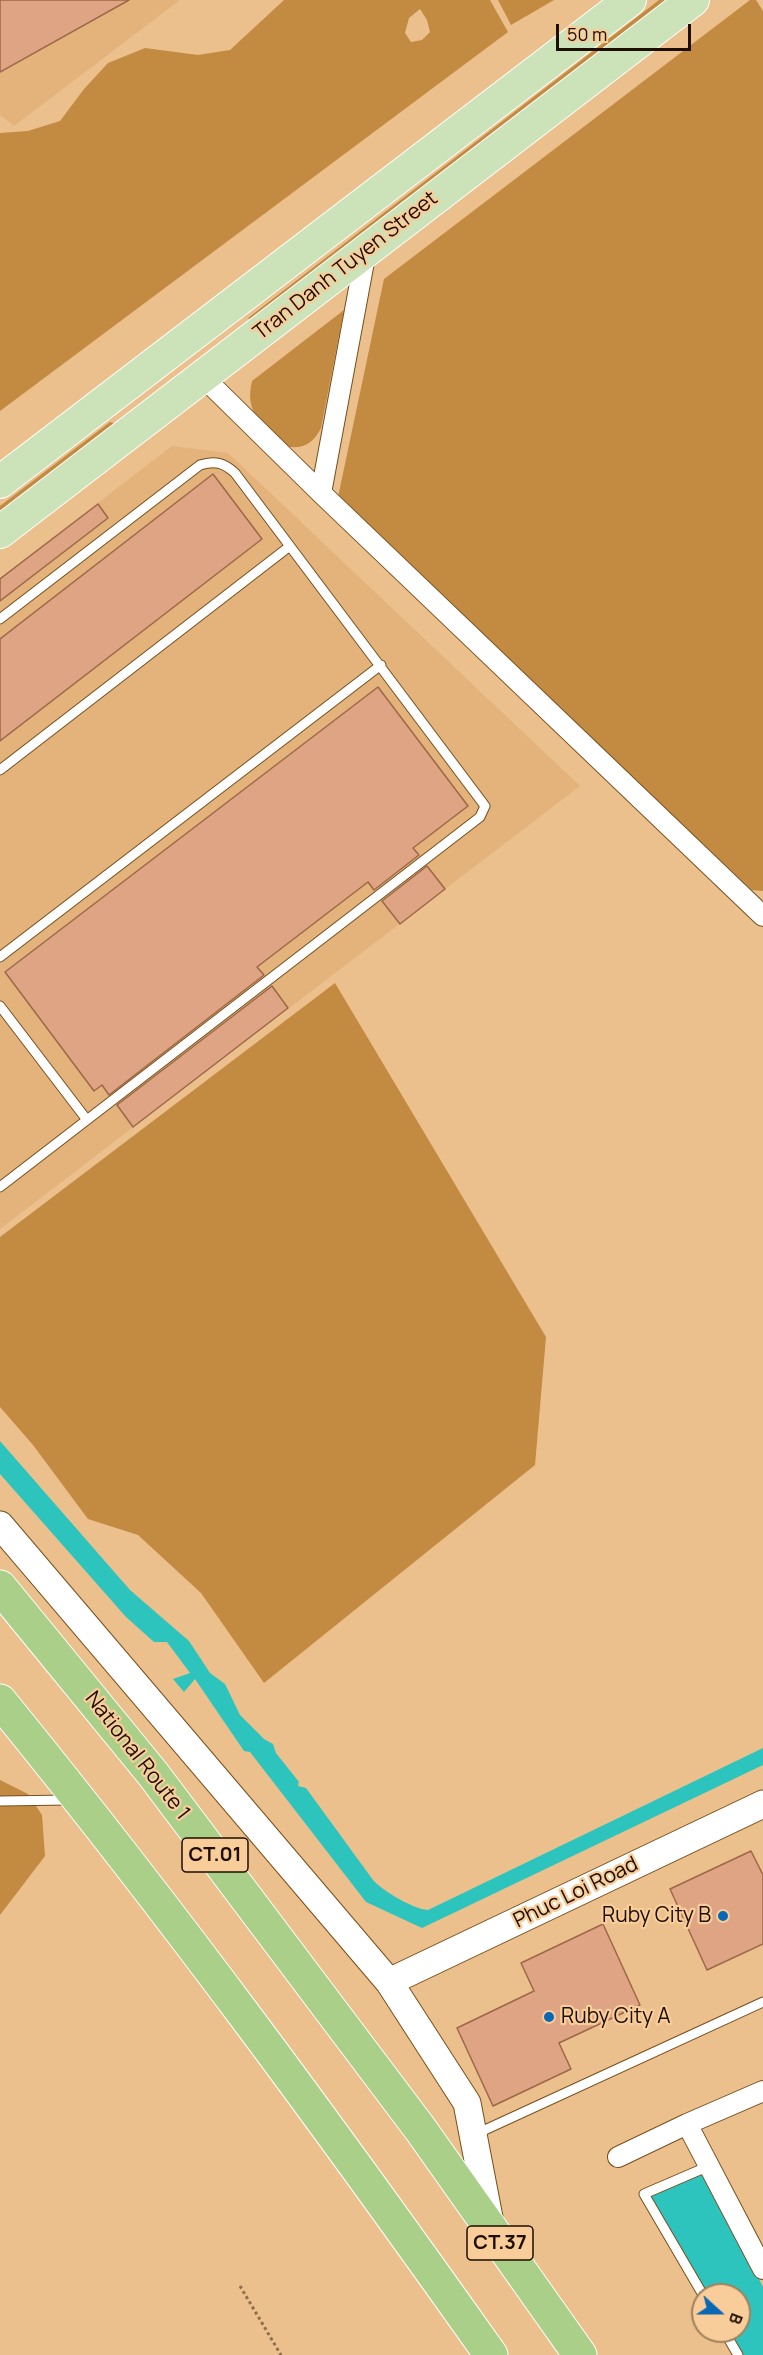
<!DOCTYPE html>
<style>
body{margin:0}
#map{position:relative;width:763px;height:2355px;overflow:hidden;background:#ebc08d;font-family:Manrope,sans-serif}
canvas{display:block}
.north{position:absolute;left:691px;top:2283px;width:60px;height:60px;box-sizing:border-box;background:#f8cd9a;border:2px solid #a0815c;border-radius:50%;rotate:111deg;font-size:16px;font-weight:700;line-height:24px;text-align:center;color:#1d0e00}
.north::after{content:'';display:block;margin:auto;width:21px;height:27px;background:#0868b4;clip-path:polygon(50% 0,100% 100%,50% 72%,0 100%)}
.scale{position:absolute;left:556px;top:24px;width:135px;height:27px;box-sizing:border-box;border:3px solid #1d0e00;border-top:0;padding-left:8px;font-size:18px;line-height:21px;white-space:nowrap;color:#1d0e00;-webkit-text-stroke:4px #f8cd9a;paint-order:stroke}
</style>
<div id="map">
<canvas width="763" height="2355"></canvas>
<div class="north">B</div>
<div class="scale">50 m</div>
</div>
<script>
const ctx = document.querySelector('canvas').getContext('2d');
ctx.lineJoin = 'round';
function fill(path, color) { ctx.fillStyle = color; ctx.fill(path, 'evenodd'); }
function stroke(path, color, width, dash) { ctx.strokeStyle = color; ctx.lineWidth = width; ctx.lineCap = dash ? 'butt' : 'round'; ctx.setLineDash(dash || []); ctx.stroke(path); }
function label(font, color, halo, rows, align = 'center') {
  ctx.font = font + ' Manrope,sans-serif'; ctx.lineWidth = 4.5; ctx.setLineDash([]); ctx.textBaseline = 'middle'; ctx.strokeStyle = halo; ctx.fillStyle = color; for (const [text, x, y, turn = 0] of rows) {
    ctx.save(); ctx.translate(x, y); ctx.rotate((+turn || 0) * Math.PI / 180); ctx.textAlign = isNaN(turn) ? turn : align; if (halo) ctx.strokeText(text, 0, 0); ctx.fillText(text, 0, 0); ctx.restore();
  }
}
fill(new Path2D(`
 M0 0H180L14 126 0 115Z
 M172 446 228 453 580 786 0 1229V578Z`), '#e3b37b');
fill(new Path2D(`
 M284 0H490L508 32 0 411V133L28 131 60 121 84 89 108 63 145 48 198 55 230 50ZM420 9 427 20 430 32 422 40 411 42 405 33 409 18Z
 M498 0H554L511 25Z
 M659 0H672L253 322 248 318Z
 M750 0H756L763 11V891L752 890 338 497 384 279Z
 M344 310 321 428C313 444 302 450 285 446 263 425 244 414 252 381Z
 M110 422 117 424 0 518V506Z
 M335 983 546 1337 535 1465 264 1683 201 1593 138 1535 88 1519 33 1445 0 1407V1237Z
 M0 1780 28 1794 42 1815 45 1856 0 1915Z`), '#c38a41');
fill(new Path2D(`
 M0 1441 130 1590 189 1641 210 1673 225 1684 240 1715 264 1739 273 1744 276 1753 299 1782 298 1786 306 1788 373 1880C383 1891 413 1909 428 1910L763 1748V1765L422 1928 366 1902 250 1752 244 1751 195 1679 184 1692 173 1679 190 1673 167 1642H154L126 1617 0 1474Z
 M701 2174 707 2175 763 2287V2355H741L728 2331H739V2295H707L651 2199 652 2194Z`), '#2dc4be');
const building = new Path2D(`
 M0 0H129L0 72Z
 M213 474 262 539 0 741V639Z
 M98 504 108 518 0 601V579Z
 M378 687 468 806 413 848 419 855 374 890 368 882 257 967 264 975 109 1095 102 1085 94 1091 5 972Z
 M427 866 445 889 400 924 382 901Z
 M272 986 288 1008 133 1127 117 1105Z
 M751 1851 763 1875V1944L707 1970 670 1889Z
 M603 1924 640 2005 559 2043 571 2069 493 2106 457 2028 534 1991 521 1963Z`);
fill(building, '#dea483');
stroke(building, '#9d6848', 1.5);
const lane = new Path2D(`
 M0 619 200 465C215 460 224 463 235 473L485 806 480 817 0 1187
 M0 770 290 546
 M0 957 381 665
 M0 1006 87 1120
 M0 1801 70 1800
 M476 2134 763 2002
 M703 2295 644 2194 709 2166
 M724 2331 738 2355`);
const street = new Path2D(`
 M203 377 321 493 763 916
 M321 493 366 251
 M687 2124 763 2269
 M618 2157 687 2124 763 2091`);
const secondary = new Path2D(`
 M0 1525 389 1982 467 2103 491 2228
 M389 1982 763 1804`);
const primary = new Path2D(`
 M0 482 630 0
 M0 532 693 0`);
const highway = new Path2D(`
 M0 1587 153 1774 421 2130 580 2355
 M0 1701C172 1912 333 2132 491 2355`);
stroke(lane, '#754f1d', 11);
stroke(street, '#754f1d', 22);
stroke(secondary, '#754f1d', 29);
stroke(primary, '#fff', 34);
stroke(highway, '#fff', 35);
stroke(new Path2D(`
 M240 2286 281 2355`), '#8d6f4d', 3, [3, 3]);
stroke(lane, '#fff', 9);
stroke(street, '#fff', 20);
stroke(secondary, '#fff', 27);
stroke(primary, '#cce2b8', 32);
stroke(highway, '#aacf89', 33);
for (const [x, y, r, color] of [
 [723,1916,6,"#0868b4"],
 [549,2017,6,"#0868b4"]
]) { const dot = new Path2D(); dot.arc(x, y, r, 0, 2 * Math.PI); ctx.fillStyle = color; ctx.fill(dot); stroke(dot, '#f8cd9a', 2); }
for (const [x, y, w] of [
 [215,1855,66],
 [500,2243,66]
]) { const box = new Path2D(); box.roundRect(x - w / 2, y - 17, w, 34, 4.5); ctx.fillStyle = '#f8cd9a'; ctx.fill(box); stroke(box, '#1d0e00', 1.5); }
label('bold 20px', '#1d0e00', null, [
 ["CT.01",215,1855],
 ["CT.37",500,2243]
]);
label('21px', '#1d0e00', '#f8cd9a', [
 ["Tran Danh Tuyen Street",346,266,-38],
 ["National Route 1",137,1756,52],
 ["Phuc Loi Road",576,1893,-26]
]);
label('21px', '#1d0e00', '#f8cd9a', [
 ["Ruby City B",711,1916],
 ["Ruby City A",561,2017,"left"]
], 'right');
</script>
